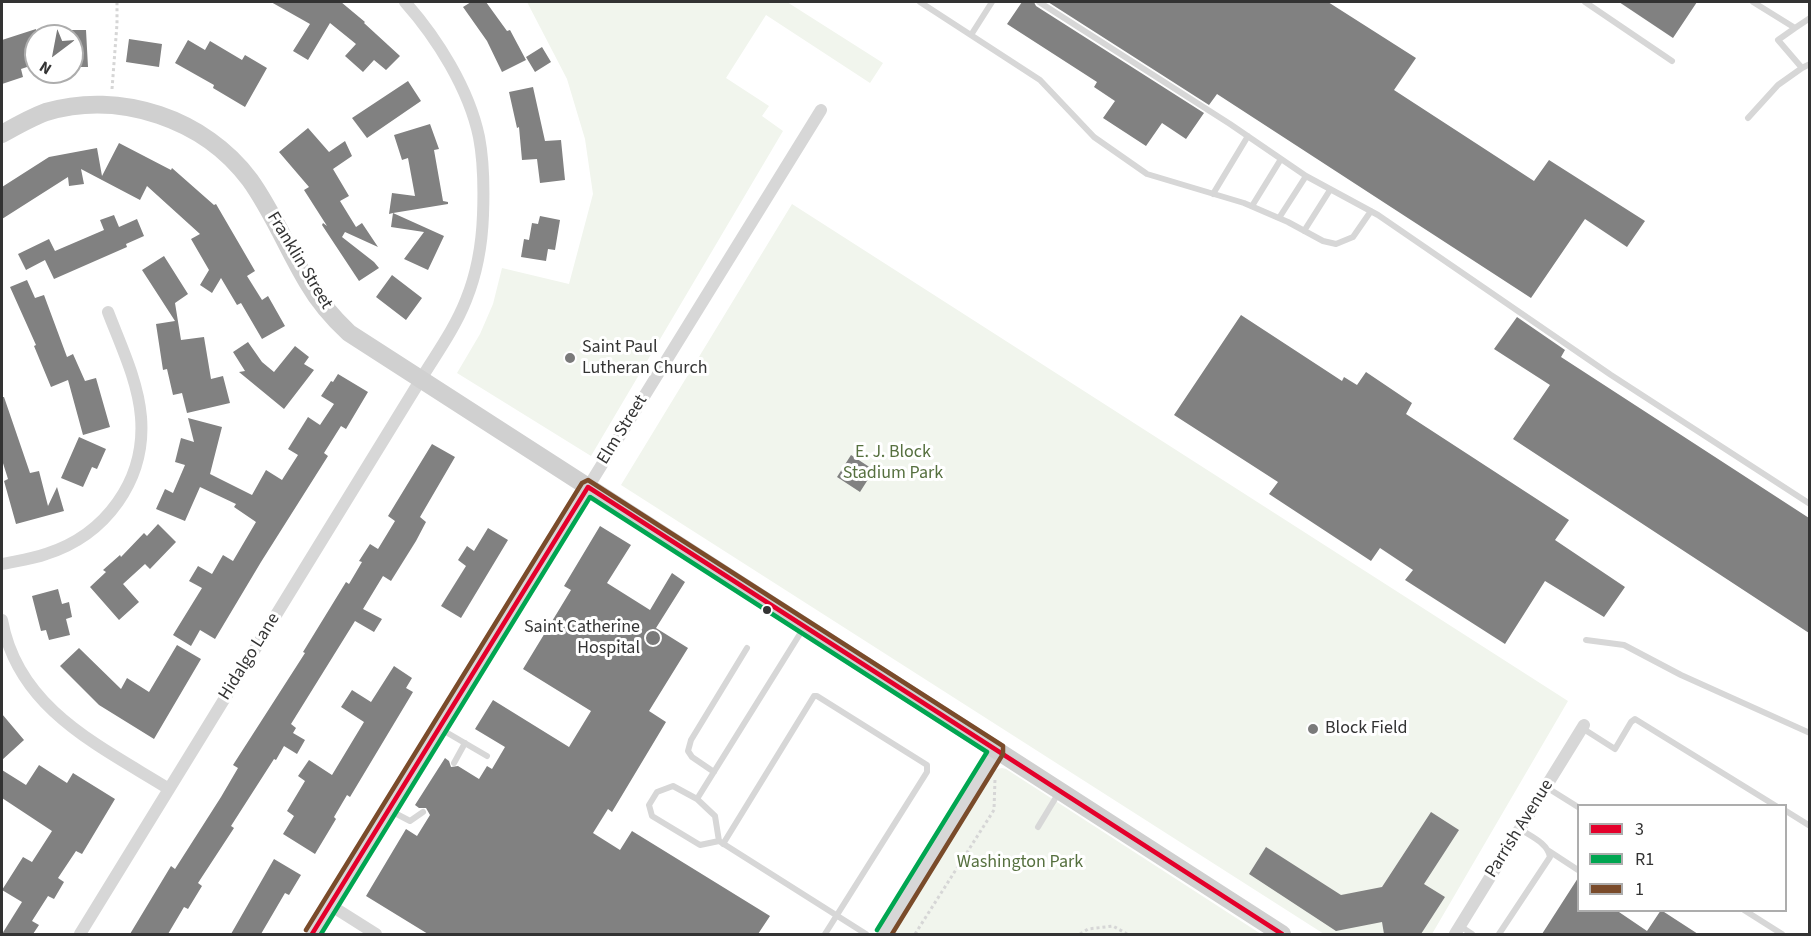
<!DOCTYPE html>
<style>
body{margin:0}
#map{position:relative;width:1811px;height:936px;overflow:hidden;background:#fff;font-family:"Source Sans 3",sans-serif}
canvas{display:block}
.frame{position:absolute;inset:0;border:3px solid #333;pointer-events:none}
.legend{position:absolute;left:1577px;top:804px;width:210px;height:108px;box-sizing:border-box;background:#fff;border:2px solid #adadad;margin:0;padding:8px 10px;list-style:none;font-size:18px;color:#333}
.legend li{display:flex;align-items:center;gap:12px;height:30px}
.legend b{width:30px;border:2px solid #adadad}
.north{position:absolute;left:24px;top:24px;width:60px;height:60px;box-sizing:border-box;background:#fff;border:2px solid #adadad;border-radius:50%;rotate:212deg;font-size:16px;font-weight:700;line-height:24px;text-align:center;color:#333}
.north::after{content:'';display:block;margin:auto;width:21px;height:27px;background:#7a7a7a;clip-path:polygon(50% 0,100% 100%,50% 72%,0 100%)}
</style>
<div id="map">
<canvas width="1811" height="936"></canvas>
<div class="frame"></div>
<ul class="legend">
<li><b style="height:8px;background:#e4002b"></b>3</li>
<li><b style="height:8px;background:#00a651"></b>R1</li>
<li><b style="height:8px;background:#7a4b2a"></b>1</li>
</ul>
<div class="north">N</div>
</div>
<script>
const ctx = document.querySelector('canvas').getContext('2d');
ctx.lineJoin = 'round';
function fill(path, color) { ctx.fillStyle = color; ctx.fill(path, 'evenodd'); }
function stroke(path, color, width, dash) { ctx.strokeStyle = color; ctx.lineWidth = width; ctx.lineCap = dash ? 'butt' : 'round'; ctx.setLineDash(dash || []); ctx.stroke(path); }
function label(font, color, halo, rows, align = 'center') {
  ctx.font = font + ' "Source Sans 3",sans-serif'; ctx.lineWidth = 6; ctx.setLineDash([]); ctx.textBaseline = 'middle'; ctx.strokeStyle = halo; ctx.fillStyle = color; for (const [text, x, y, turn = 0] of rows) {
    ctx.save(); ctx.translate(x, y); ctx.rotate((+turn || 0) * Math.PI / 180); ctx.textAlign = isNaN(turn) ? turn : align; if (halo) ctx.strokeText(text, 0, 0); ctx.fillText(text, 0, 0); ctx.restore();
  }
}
fill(new Path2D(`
 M527 2H787L883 63 870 83 766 15 726 78 769 106 762 116 783 131 591 456 457 373 480 334 493 304 502 268 569 284 593 194 585 139 567 79Z
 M792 204 1568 701 1432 934H1324L621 485Z
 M1002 768 1006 769 1261 934H892L990 773 992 770Z`), '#f1f5ed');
fill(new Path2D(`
 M271 2H341L365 22 364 23 400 56 386 70 374 60 363 72 345 56 356 44 330 23 308 60 293 51 310 24Z
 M471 2H486L507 31 510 30 526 60 502 72 487 41 463 7Z
 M1022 2H1034L1036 6 1204 113 1186 139 1162 123 1146 146 1103 118 1115 101 1094 87 1097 82 1007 24Z
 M1048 2H1328L1416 58 1394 90 1534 181 1549 160 1645 221 1627 247 1585 219 1531 298 1217 94 1209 105Z
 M1619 2H1697L1673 38Z
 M36 29V64L21 69 23 77 2 84V40Z
 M72 30H86L88 67H72Z
 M129 39 162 44 159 67 126 62Z
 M188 40 205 50 210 41 242 60 245 55 267 68 245 107 213 88 214 85 175 63Z
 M542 47 551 62 535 72 526 57Z
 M408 81 421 101 367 138 352 118Z
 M533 87 545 141 561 140 565 180 540 183 537 159 522 160 519 127 517 128 509 92Z
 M430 124 439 149 434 150 443 201 448 202V204L393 213 444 236 428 270 404 259 424 232 391 227 393 213 389 214 392 193 415 196 408 158 402 160 394 135Z
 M308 128 329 152 345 141 352 156 333 169 349 196 340 201 356 227 362 223 378 247 345 232 342 237 374 262 379 268 359 281 322 225 323 223 327 226 304 190 309 187 279 152Z
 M119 143 171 170 172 168 214 205 216 204 255 271 247 276 262 300 268 296 285 326 262 339 241 303 237 305 221 278 212 293 200 285 209 270 191 239 200 234 147 186 140 200 81 169 84 184 69 186 68 177 2 219V187L49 157 97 148 102 176Z
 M114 215 119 227 137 219 144 236 126 244 127 247 54 279 45 260 26 270 18 254 49 239 55 251 104 230 100 220Z
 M540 216 560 220 555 250 548 249 546 261 521 257 524 239 529 240 532 223 538 224Z
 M164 256 188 294 175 303 181 340 204 337 211 379 223 376 230 403 187 413 182 393 173 395 167 369 163 370 156 324 175 321 142 270Z
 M392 275 422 298 406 320 376 297Z
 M27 280 35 298 44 295 67 357 73 354 85 381 96 378 110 427 83 435 68 380 51 387 34 346 36 345 10 287Z
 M1241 315 1342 381 1344 377 1357 385 1366 372 1412 403 1406 414 1569 520 1555 540 1625 587 1604 617 1545 581 1505 644 1405 580 1413 570 1380 548 1371 561 1269 494 1278 482 1174 415Z
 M1517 317 1565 350 1561 357 1809 518V633L1513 439 1550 385 1494 349Z
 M248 342 262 362 274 372 295 346 309 357 304 364 314 370 284 409 239 372 245 371 233 352Z
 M338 374 368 392 346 429 341 426 324 453 328 456 261 562 215 639 200 630 191 646 173 635 202 588 189 581 198 566 212 574 223 555 233 561 256 522 234 507 236 504 200 487 185 521 156 509 165 489 173 493 185 465 175 462 181 438 194 442 188 418 222 427 210 474 252 495 266 470 282 480 298 455 288 449 308 417 320 425 334 404 321 396 331 381 333 382Z
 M2 397H4L30 473 39 471 48 506 57 487 64 511 16 524 4 481 8 479 2 460Z
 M79 437 106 449 97 469 92 467 83 487 61 478Z
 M432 444 455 457 420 517 426 522 416 541 391 581 383 576 363 609 382 619 374 632 355 621 291 724 296 728 293 733 305 740 297 754 284 746 276 760 274 759 231 826 234 828 198 883 202 886 188 909 184 907 168 934H130L171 866 175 869 221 797 238 768 233 765 305 653 303 652 346 582 349 584 362 562 359 561 370 544 378 549 395 521 388 516Z
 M851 455 874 470 860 492 837 477Z
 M158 524 176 542 150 569 145 564 123 584 139 602 119 620 90 587 106 572 103 570 120 555 121 557 144 533 147 536Z
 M600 526 631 545 607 583 650 610 672 573 685 582 656 628 688 648 649 711 666 722 612 812 608 809 593 833 620 850 632 831 770 916 758 934H428L366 896 406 829 417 836 430 815 426 808H419L415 805 445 758 449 761 451 767 458 766 479 779 487 766 492 769 505 747 475 729 493 700 569 747 591 711 523 669 571 590 564 586Z
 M488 528 508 540 461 618 441 606 466 566 458 560 467 546 474 551Z
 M58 589 62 604 69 602 72 617 66 619 70 635 49 640 46 630 41 631 32 596Z
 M177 645 201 659 154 739 99 705 60 666 79 648 121 689 127 678 149 692Z
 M394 666 412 678 406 688 413 692 350 797 347 795 334 817 336 819 315 854 283 834 294 816 287 811 305 781 298 776 309 760 332 775 364 722 341 707 352 690 371 702Z
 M2 714 24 740 2 760Z
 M39 765 67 783 73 773 115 799 82 854 76 851 58 878 64 882 54 899 48 896 32 921 39 925 33 934H2L22 902 2 890 23 857 32 862 52 831 2 798V770L26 785Z
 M1431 812 1459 830 1424 884 1445 897 1421 934H1384L1382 922 1336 931 1249 874 1266 847 1341 895 1382 887Z
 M274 859 301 875 289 895 285 893 261 934H231Z
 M1578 878V910H1616L1647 931 1661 910 1698 934H1542Z`), '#818181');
stroke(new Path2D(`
 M112 89 117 24V2
 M915 934 994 810 995 779
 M1080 934 1088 929 1113 926 1127 934`), '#d6d6d6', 3, [3, 3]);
stroke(new Path2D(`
 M920 2 1040 80 1094 137 1147 174 1244 203 1288 222 1323 241 1336 244 1353 237 1371 211
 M1039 2 1230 124 1306 176 1378 215 1611 375 1810 504
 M1585 2 1672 61
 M1753 2 1795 28 1810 18
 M1795 28 1778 40 1802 68 1810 64
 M971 35 992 2
 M1748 118 1778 85 1802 68
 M1213 194 1248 136
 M1252 206 1281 159
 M1279 218 1306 176
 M1304 231 1330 190
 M1586 640 1624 645 1681 675 1810 733
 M439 728 487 756
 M1582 728 1615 749 1631 722 1635 719 1776 806
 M454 763 465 743
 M714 772 692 757 688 751 691 740 747 648
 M1546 787 1578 807
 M697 799 803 629
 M389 810 410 821 423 812
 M1786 811 1810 826
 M1038 827 1058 794
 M719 841 715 816 697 799 673 786 657 792 649 805 652 816 700 845 719 841 866 934
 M723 844 814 696H817L927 765V772L825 934
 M1549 851 1578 870
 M1744 910 1782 934
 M1460 926 1472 934
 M1499 934 1550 857C1548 843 1530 836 1520 829`), '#d7d7d7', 6);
stroke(new Path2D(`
 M2 564C16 561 32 559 46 554 106 535 146 480 141 417 138 381 121 346 108 312
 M2 620C18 709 100 746 169 789
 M330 905 376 934
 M80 934 421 379C437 353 455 328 466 300 477 273 482 243 483 215 484 189 484 163 479 137 469 89 437 38 405 2
 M312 934 821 110
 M883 934 997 750
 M1455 934 1584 725`), '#d7d7d7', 12);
stroke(new Path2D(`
 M2 134C16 126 30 118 46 112 120 90 205 119 250 180 273 212 288 250 308 283 319 302 333 318 349 333L1282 934`), '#d0d0d0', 18);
stroke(new Path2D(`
 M312 934 588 487 1282 934`), '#e4002b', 4.5);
stroke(new Path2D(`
 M321 934 590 497 987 752 877 930`), '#00a651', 4.5);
stroke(new Path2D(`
 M306 930 582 483 588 480 1003 746V754L892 934`), '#7a4b2a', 4.5);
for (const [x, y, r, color] of [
 [570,358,6,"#7a7a7a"],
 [767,610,5,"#333"],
 [653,638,8,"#7a7a7a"],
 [1313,729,6,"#7a7a7a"]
]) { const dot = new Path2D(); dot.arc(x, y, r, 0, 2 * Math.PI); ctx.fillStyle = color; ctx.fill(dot); stroke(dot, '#fff', 2); }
label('18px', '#333', '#fff', [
 ["Franklin Street",299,261,59],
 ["Elm Street",623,430,-58],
 ["Hidalgo Lane",250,657,-58],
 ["Parrish Avenue",1520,829,-58]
]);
label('18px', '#333', '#fff', [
 ["Saint Paul",582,348],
 ["Lutheran Church",582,369],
 ["Saint Catherine",640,628,"right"],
 ["Hospital",640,649,"right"],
 ["Block Field",1325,729]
], 'left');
label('18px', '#56703f', '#fff', [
 ["E. J. Block",893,453],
 ["Stadium Park",893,474],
 ["Washington Park",1020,863]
]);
</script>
